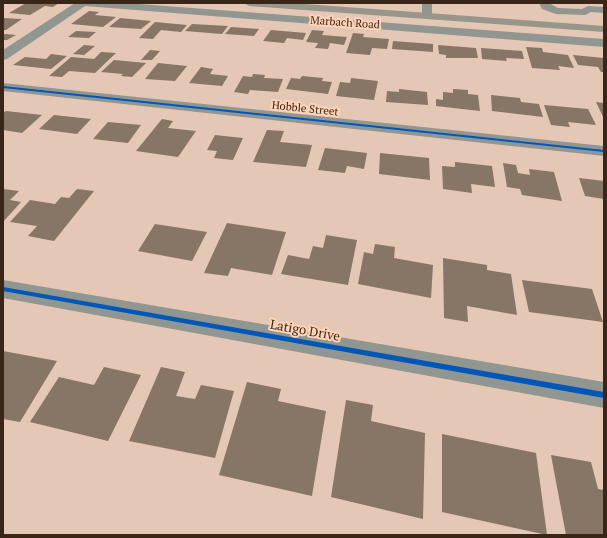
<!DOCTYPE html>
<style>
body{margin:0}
#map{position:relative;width:607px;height:538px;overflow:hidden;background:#e4c7b4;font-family:"PT Serif",serif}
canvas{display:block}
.frame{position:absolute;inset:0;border:4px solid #3a2618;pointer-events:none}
</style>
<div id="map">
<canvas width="607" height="538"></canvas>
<div class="frame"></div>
</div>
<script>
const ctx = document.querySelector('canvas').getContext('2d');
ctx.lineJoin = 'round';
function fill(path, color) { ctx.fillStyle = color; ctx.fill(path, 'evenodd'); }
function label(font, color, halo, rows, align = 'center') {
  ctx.font = font + ' "PT Serif",serif'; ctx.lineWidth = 4; ctx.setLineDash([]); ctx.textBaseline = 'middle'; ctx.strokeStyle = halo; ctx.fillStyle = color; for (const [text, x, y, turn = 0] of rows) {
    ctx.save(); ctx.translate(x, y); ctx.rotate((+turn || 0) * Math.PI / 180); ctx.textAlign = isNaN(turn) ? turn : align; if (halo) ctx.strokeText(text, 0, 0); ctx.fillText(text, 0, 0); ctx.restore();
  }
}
fill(new Path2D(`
 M26 3 47 4 59 3 53 7 45 6 30 15 9 13Z
 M89 11 99 12 95 15 116 17 103 27 71 24Z
 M3 18 22 19 6 30H3Z
 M120 18 151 21 141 29 109 27Z
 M155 22 187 25 181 32 161 30 153 39 139 38Z
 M192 24 228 26 222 34 185 31Z
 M231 27 259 29 254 36 225 34Z
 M271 30 306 33 303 40 287 38 284 43 263 41Z
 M312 30 324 31 322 35 347 37 344 45 330 43 328 49 315 48 318 43 306 42Z
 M76 31 96 32 89 38 68 37Z
 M353 33 364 34 363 37 389 39 387 49 372 48 370 55 346 53Z
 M5 34 16 35 7 40H3V35Z
 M393 41 433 44V52L392 49Z
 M84 45 95 46 84 55 73 54Z
 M438 45 476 48 478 58H446V55L439 54Z
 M526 47 542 48 543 52 568 55 574 68 558 66 560 70 532 68Z
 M481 48 522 51 524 59 506 58 507 61 482 59Z
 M150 50 160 51 152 60H141Z
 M101 52 116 53 95 73 69 71 62 77 49 76 71 57 94 59Z
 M51 54 67 56 51 69 13 65 25 57 46 59Z
 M573 55 604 58V72H601L598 67 578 65Z
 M114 60 146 63 132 77 121 76 123 74 101 72Z
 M158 63 187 66 175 81 145 79Z
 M201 67 213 69 210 74 228 76 222 86 189 83Z
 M253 74 265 75 264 78 283 79 278 92 250 90 248 94 234 92 243 76 252 77Z
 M302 76 323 78 322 81 332 82 328 94 286 89 291 78 300 79Z
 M351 78 378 81 374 100 336 96 340 82 350 83Z
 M399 89 427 92 428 105 386 102 387 91 399 92Z
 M453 89 468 90V94L478 95 480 111 436 106V99L443 100V92L453 93Z
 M491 95 520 98 521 102 539 104 543 117 492 111Z
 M596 102 604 103V119Z
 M544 105 588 109 596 125 568 122 570 127 551 125Z
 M6 111 42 115 22 133 3 130V113Z
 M54 115 91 119 77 134 39 129Z
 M162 119 173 121 168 128 196 131 178 157 136 151Z
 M108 122 141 125 128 143 93 139Z
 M267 130 284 131 280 142 312 145 306 167 253 162Z
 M215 135 243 138 233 160 214 158 217 151 207 150Z
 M325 148 367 153 364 169 347 166 345 173 318 170Z
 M380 153 429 158 430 180 379 174Z
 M455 162 492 166 495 187 471 184 472 193 443 189 442 166 455 167Z
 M503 163 516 165 518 173 530 175 529 169 554 172 562 201 522 195 520 189 507 187Z
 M579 178 604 181V199L585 196Z
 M3 189 19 191 10 200 21 202 3 222Z
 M77 189 94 191 54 241 28 236 37 226 10 222 30 200 55 204 61 197 69 198Z
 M227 223 286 232 272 275 231 268 228 276 204 273Z
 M155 224 207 232 192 261 138 251Z
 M326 235 357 240 348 285 281 274 288 255 309 259 313 246 323 248Z
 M375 244 395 247 394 258 433 265 431 298 358 284 364 252 373 254Z
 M443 258 487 265V270L511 274 517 315 467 306 468 322 444 318Z
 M522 280 592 289 603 322 529 312Z
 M3 351 57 361 20 422 3 419Z
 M104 367 141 375 108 441 30 422 59 377 94 385Z
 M161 367 185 372 176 396 195 399 201 385 234 391 215 458 129 441Z
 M247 382 281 389 278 401 326 411 312 496 219 475Z
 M346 400 373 405 371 421 425 433 423 519 331 497Z
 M442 434 536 453 547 535 442 512Z
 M551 455 591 462 598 489 604 490V535H566Z`), '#877565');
fill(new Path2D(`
 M75 3H126L604 39V47L85 6 7 59 3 60V50Z
 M422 3H432V16L431 18H423L422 16Z
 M539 3H549L558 8 582 9 588 6 604 7V13L591 12 585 15 556 14 542 9Z
 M3 83 604 146V156L3 91Z
 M3 280 604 382V408L3 298Z`), '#919690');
fill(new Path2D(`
 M244 3H292L604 26V32L249 6Z`), '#98958b');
fill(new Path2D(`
 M3 86 604 150V152L3 88Z
 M3 287 604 392V398L3 291Z`), '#0057b8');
label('11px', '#3a2618', '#fed3b7', [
 ["Marbach Road",345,23,4],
 ["Hobble Street",305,109,6]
]);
label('13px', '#3a2618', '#fed3b7', [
 ["Latigo Drive",305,331,10]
]);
</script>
